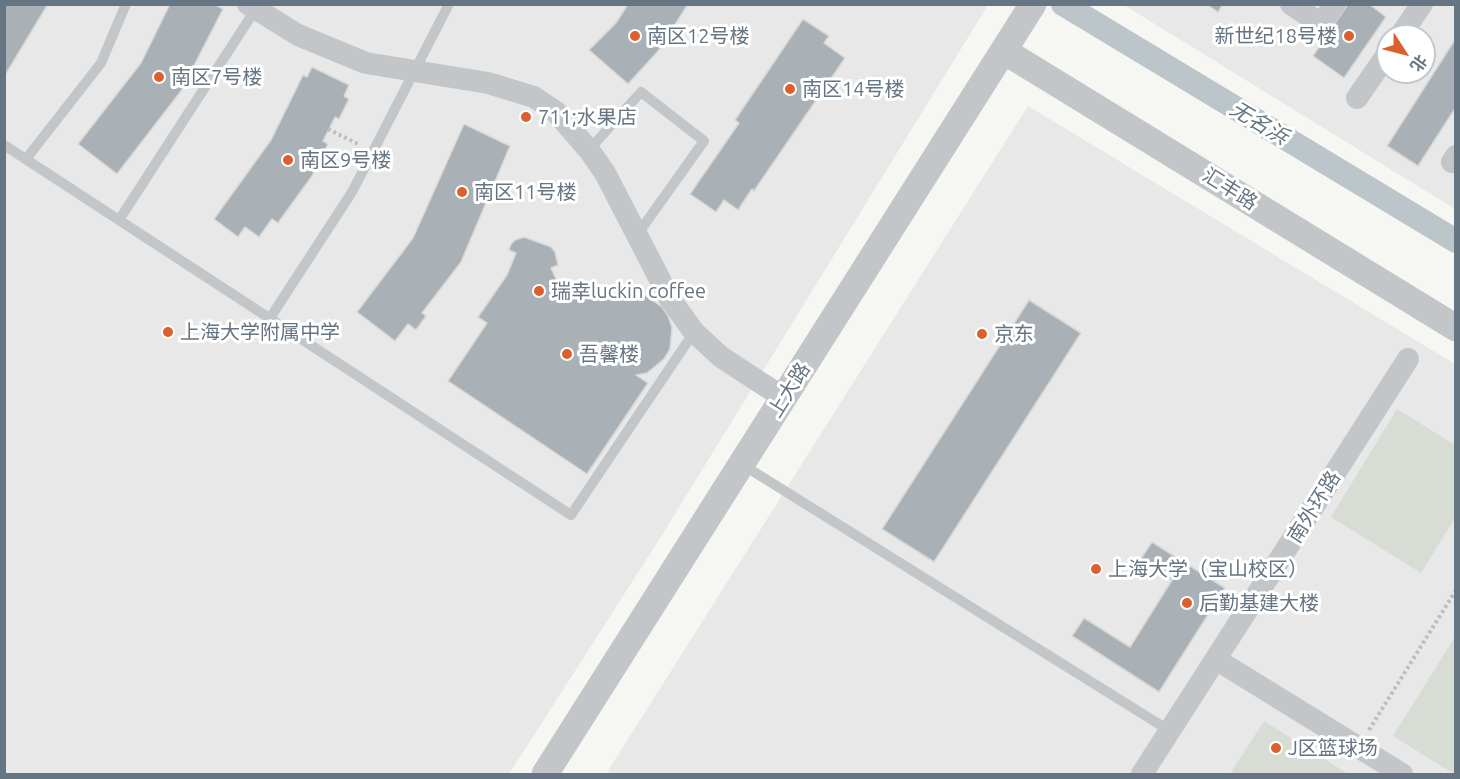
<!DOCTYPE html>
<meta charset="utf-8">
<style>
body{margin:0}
#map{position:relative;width:1460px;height:779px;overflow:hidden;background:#f6f6f3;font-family:Ubuntu,"Noto Sans SC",sans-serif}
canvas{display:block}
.frame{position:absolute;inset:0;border:6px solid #667583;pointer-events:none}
.north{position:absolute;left:1376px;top:24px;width:60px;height:60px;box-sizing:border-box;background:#fff;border:2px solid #c2c8cd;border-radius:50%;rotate:126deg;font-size:16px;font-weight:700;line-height:24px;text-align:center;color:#667583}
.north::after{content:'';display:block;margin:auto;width:21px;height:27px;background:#dc5f2e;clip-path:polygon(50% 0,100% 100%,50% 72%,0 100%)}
</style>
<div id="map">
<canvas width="1460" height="779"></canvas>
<div class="frame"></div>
<div class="north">北</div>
</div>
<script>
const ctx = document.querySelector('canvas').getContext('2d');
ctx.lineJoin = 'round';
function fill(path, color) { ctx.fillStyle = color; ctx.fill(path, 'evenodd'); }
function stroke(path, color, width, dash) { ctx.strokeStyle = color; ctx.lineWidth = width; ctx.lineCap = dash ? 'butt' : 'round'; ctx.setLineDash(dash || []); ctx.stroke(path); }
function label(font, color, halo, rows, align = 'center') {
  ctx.font = font + ' Ubuntu,"Noto Sans SC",sans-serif'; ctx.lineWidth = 6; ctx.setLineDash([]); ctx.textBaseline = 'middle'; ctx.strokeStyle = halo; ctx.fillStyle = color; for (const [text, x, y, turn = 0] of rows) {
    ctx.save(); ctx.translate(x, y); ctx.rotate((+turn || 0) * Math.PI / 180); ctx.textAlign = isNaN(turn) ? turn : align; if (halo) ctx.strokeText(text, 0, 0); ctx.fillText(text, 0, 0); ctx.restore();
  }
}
fill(new Path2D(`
 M5 5H988L657 543 509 774H5Z
 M1124 5H1455V209ZM1388 36H1424V72H1388Z
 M1028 106 1455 364V774H606Z`), '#e7e8e7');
fill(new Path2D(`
 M1397 409 1455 445V518L1421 573 1331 517Z
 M1455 637 1456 774H1454L1393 736Z
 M1264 721 1348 774H1230Z`), '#d7ddd4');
stroke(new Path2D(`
 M1063 4 1456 241`), '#bcc5ca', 24);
const building = new Path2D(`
 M4 4H48L4 77Z
 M170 4H214L223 9 181 91 117 174 78 144 141 63Z
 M628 4H688L659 50 628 84 589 50 616 23Z
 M1206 4H1223L1218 12Z
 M1348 4H1369L1386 17 1344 78 1313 56Z
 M803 19 829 36 824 43 845 58 754 191 752 189 738 210 724 200 716 212 690 194 739 123 735 120Z
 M1456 38V107L1418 166 1387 146Z
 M312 67 349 85 344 96 349 99 339 119 335 117 323 141 328 144 312 176 278 223 272 219 259 237 245 227 238 237 214 219 271 140 303 75 307 77Z
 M464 124 510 146 461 262 422 313 426 316 416 330 408 324 395 341 357 312 413 238Z
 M524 237 551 247 555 252 558 265 551 268 556 279 574 294 596 300 607 299 627 294 646 296 662 307 668 316 672 327 670 349 664 359 647 373 636 375 648 383 587 474 448 381 487 323 478 317 507 275 516 253 509 250 511 244 515 240Z
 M1029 300 1081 333 934 562 882 529Z
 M1152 542 1225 588 1159 692 1072 636 1084 618 1130 647 1172 580 1140 560Z`);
fill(building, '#a9b0b6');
stroke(building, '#d8d8d6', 1.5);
stroke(new Path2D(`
 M328 129 360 145
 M1369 730 1456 590`), '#bcbec0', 4, [3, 3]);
stroke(new Path2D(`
 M4 145 571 515 694 332
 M589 150 641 92 704 141 637 235
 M26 159 101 63 126 4
 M119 220 257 7
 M270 318 352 192 449 4
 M743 465 1170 731`), '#c2c6c9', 10);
stroke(new Path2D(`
 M248 4 298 35 366 63 488 83 534 97 556 112 589 150 605 173 670 299 694 332 721 357 784 398
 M1291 4 1321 24 1335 4
 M1400 36 1422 4
 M1357 98 1388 53
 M1452 162 1456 156
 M1217 660 1402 774
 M1142 774 1408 359`), '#c2c6c9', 22);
stroke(new Path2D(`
 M1004 51 1456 328
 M545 774 1033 4`), '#c2c6c9', 27);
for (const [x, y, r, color] of [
 [635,36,6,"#dc5f2e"],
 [1349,36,6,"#dc5f2e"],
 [159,77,6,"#dc5f2e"],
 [790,89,6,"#dc5f2e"],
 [526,117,6,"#dc5f2e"],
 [288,160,6,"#dc5f2e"],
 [462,192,6,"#dc5f2e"],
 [539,291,6,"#dc5f2e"],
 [168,332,6,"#dc5f2e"],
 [982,334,6,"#dc5f2e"],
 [567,354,6,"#dc5f2e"],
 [1096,569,6,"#dc5f2e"],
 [1187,603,6,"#dc5f2e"],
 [1276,748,6,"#dc5f2e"]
]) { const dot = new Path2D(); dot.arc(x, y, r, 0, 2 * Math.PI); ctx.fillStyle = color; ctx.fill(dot); stroke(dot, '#fff', 2); }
label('20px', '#667583', '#fff', [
 ["南区12号楼",647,36],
 ["新世纪18号楼",1337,36,"right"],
 ["南区7号楼",171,77],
 ["南区14号楼",802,89],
 ["711;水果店",538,117],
 ["南区9号楼",300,160],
 ["南区11号楼",474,192],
 ["瑞幸luckin coffee",551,291],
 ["上海大学附属中学",180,332],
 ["京东",994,334],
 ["吾馨楼",579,354],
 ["上海大学（宝山校区）",1108,569],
 ["后勤基建大楼",1199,603],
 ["J区篮球场",1288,748]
], 'left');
label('20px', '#667583', '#fff', [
 ["汇丰路",1230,189,32],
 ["上大路",789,390,-58],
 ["南外环路",1314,507,-58]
]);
label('italic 21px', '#63767f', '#fff', [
 ["无名浜",1259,123,31]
]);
</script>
